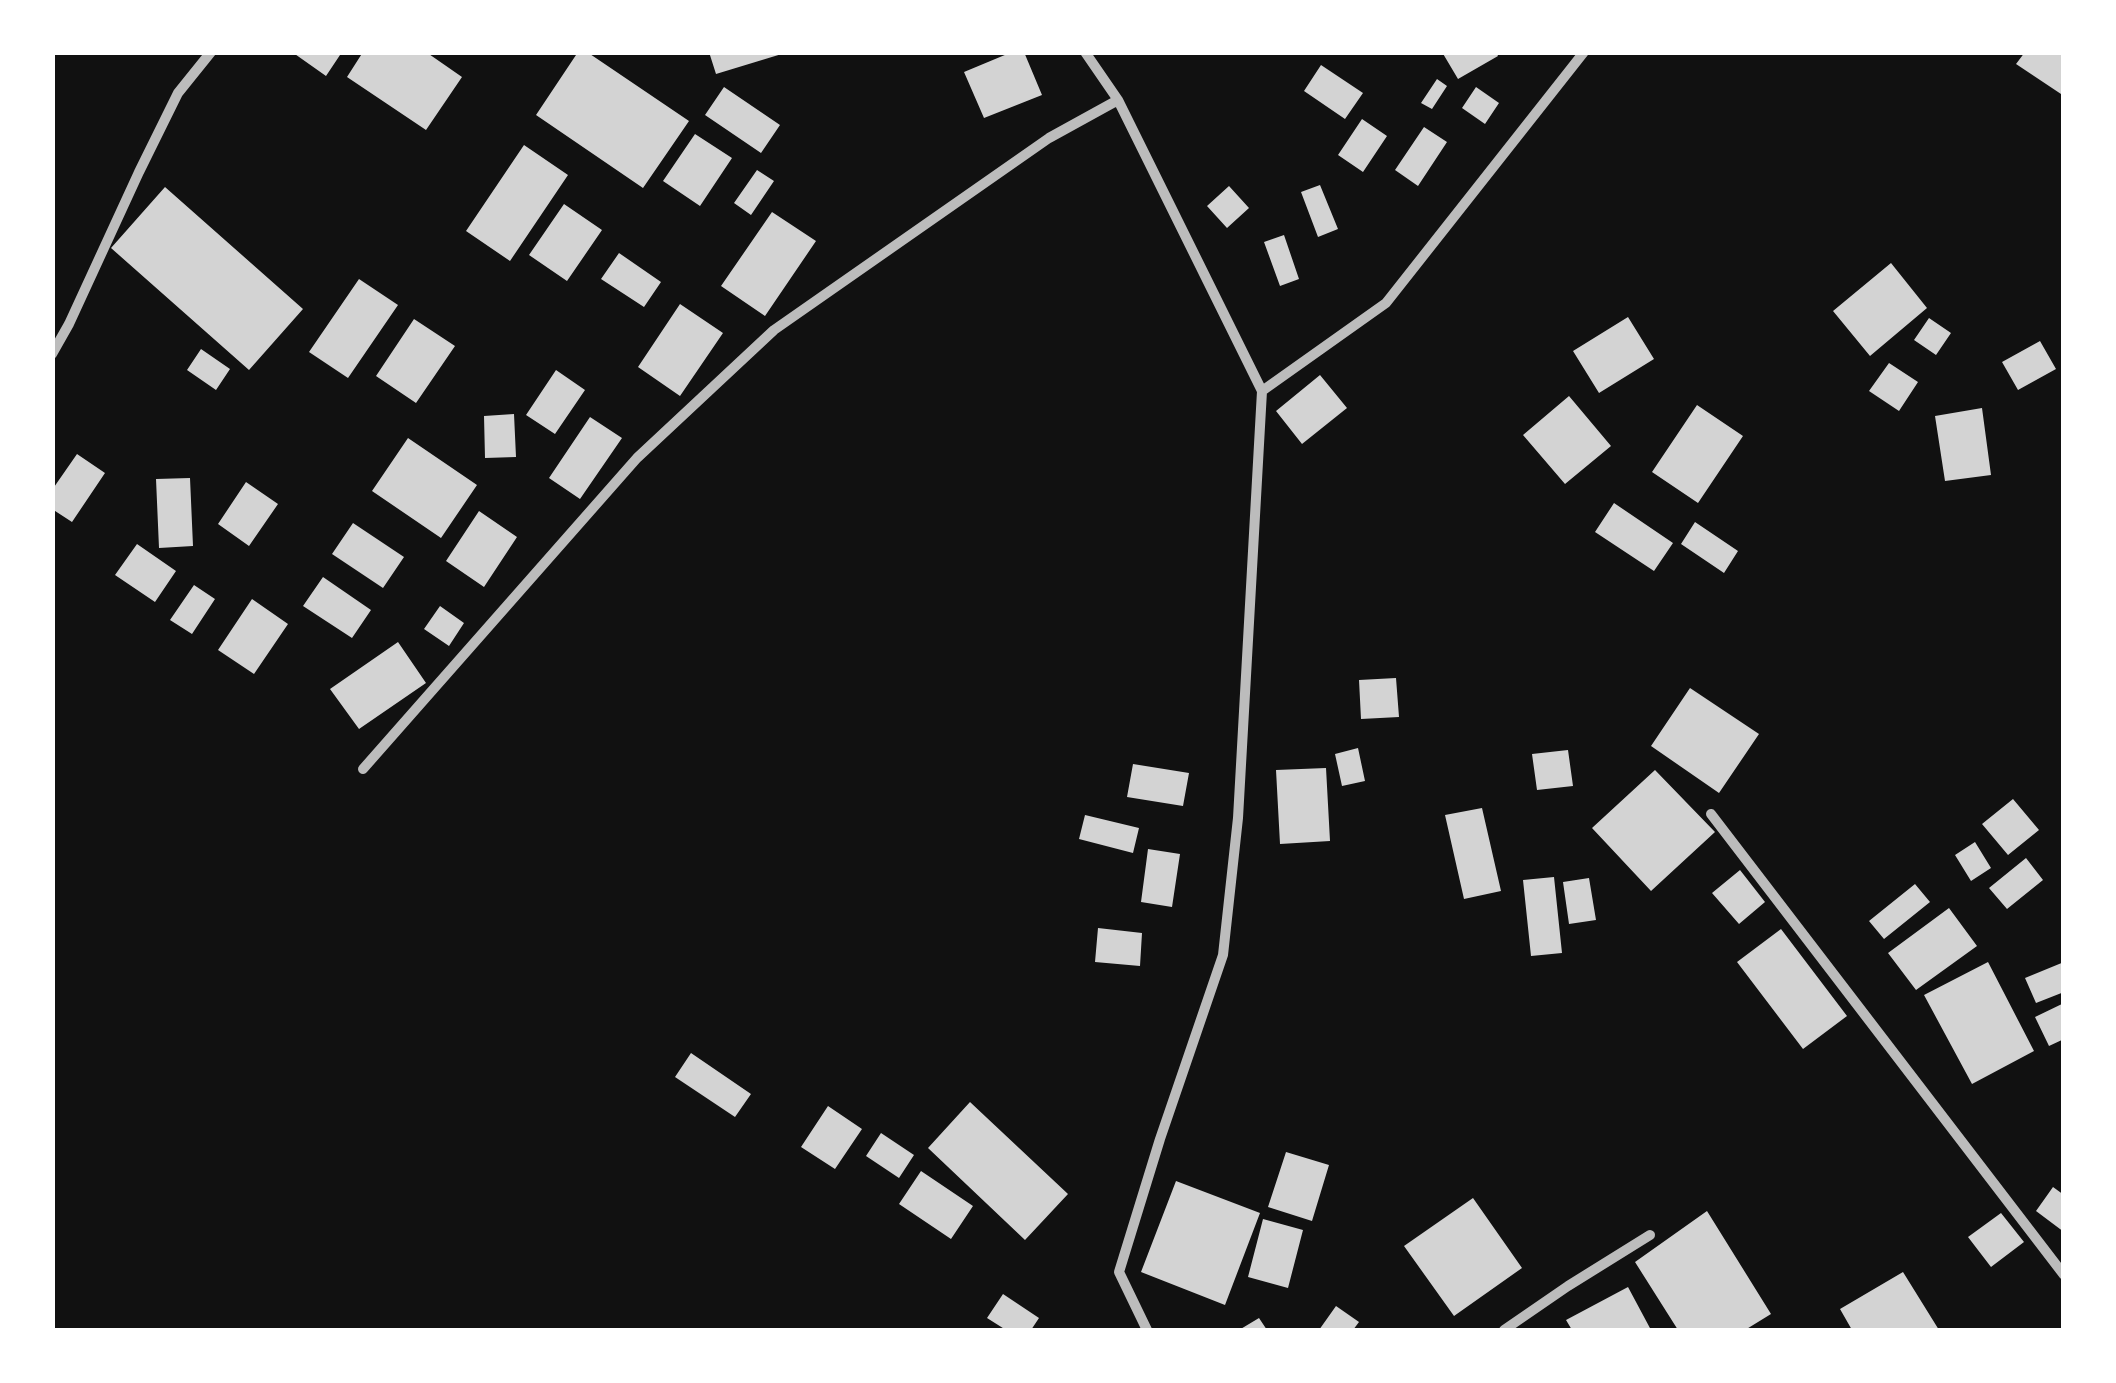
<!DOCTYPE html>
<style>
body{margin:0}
#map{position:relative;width:2116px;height:1383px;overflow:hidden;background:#111;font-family:"PT Sans",sans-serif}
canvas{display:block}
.frame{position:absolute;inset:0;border:55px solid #fff;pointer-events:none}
</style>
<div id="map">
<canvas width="2116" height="1383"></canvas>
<div class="frame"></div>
</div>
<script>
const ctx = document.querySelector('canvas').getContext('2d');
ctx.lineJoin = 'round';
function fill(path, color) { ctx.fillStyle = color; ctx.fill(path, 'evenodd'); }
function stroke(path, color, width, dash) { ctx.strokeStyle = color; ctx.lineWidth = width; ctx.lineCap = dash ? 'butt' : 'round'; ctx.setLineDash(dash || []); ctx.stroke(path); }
fill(new Path2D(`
 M292 52H342L326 76Z
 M363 52H426L462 77 426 130 347 77Z
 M578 52H587L689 121 643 188 536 115Z
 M709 52H785V53L716 74Z
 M1012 52H1024L1042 95 984 118 964 72Z
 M1442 52H1496L1498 56 1458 79Z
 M2025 52H2064V96L2016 64Z
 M1321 65 1363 93 1345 119 1304 91Z
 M1437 79 1447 86 1432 109 1421 103Z
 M724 87 780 125 761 153 705 115Z
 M1476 87 1499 103 1485 124 1462 108Z
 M1362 119 1387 136 1363 172 1338 155Z
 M1424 127 1447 142 1418 186 1395 170Z
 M695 134 732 158 700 206 663 181Z
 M524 145 568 175 510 261 466 231Z
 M757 170 774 181 751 215 734 203Z
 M1320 185 1338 229 1318 237 1301 192Z
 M1229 186 1249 208 1227 228 1207 206Z
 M165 187 303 309 249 370 111 248Z
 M564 204 602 230 567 281 529 255Z
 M772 212 816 241 765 316 721 286Z
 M1284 235 1299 279 1280 286 1264 242Z
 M619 253 661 282 644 307 601 279Z
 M1891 263 1927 308 1870 356 1833 311Z
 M359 279 398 305 348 378 309 352Z
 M680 304 723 333 680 396 638 367Z
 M1628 317 1654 359 1599 393 1573 351Z
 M1929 318 1951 333 1936 355 1914 340Z
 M414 319 455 346 416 403 376 376Z
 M2040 341 2056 369 2018 390 2002 362Z
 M201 349 230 369 216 390 187 370Z
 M1889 363 1918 382 1899 411 1869 391Z
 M556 370 585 390 555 434 526 415Z
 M1320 375 1347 408 1302 444 1276 411Z
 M1569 396 1611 446 1565 484 1523 435Z
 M1697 405 1743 436 1698 503 1652 472Z
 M1982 408 1991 475 1945 481 1935 416Z
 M514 414 516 457 485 458 484 416Z
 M590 417 622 438 580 499 549 478Z
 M408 438 477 485 441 538 372 491Z
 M77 454 105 473 72 522 52 509V490Z
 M190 478 193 546 159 548 156 479Z
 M246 482 278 504 249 546 218 524Z
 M1614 503 1673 543 1654 571 1595 532Z
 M479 511 517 537 484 587 446 561Z
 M1695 522 1738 551 1724 573 1681 544Z
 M353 523 404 557 383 588 332 554Z
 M137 544 176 571 155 602 115 575Z
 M323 577 371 610 352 638 303 606Z
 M194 585 215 599 192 634 170 620Z
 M252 599 288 624 254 674 218 650Z
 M440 606 464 623 449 646 424 629Z
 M398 642 426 683 359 729 330 689Z
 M1396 678 1399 717 1361 719 1359 680Z
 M1690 688 1759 734 1719 793 1651 746Z
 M1358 748 1365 781 1342 786 1335 754Z
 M1568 750 1573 786 1537 790 1532 754Z
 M1133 764 1189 773 1183 806 1127 797Z
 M1326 768 1330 841 1280 844 1276 770Z
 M1655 770 1715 832 1651 891 1592 828Z
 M2013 799 2039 830 2008 855 1982 824Z
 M1482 808 1501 891 1464 899 1445 815Z
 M1085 815 1139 828 1133 853 1079 839Z
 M1975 842 1991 868 1971 881 1955 855Z
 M1148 849 1180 854 1172 907 1141 902Z
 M2026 858 2043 880 2007 909 1989 888Z
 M1740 870 1765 902 1739 924 1712 893Z
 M1554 877 1562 953 1531 956 1523 880Z
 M1589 878 1596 920 1569 924 1563 882Z
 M1915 884 1930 902 1884 939 1869 921Z
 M1949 908 1977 946 1916 990 1888 953Z
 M1098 928 1142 933 1140 966 1095 962Z
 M1781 929 1847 1016 1803 1049 1737 962Z
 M1988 962 2034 1051 1972 1084 1924 995Z
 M2064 962V992L2036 1003 2025 978Z
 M2064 1003V1039L2049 1046 2035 1017Z
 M691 1053 751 1094 735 1117 675 1077Z
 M970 1102 1068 1194 1025 1240 928 1148Z
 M828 1106 862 1129 835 1169 801 1147Z
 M881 1133 914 1155 899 1178 866 1156Z
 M1286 1152 1329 1165 1312 1221 1268 1207Z
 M921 1171 973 1206 951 1239 899 1204Z
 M1176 1181 1260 1213 1225 1305 1141 1272Z
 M2053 1187 2064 1195V1232L2036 1211Z
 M1473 1198 1522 1268 1454 1316 1404 1246Z
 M1707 1211 1771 1314 1745 1330H1678L1635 1262Z
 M2001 1213 2024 1242 1991 1267 1968 1237Z
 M1263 1219 1303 1230 1288 1288 1248 1277Z
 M1903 1272 1939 1330H1852L1840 1309Z
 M1628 1287 1651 1330H1572L1566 1320Z
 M1003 1294 1039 1318 1031 1330H1006L987 1318Z
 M1336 1306 1359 1322 1353 1330H1319Z
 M1259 1318 1267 1330H1239Z`), '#d3d3d3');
stroke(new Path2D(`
 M1085 52 1118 100 1262 391 1238 818 1223 955 1160 1139 1119 1272 1147 1330
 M52 354 69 324 139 172 178 93 211 52
 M1262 391 1386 303 1584 52
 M363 769 637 458 774 330 1049 138 1118 100
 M1711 814 2064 1275
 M1504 1330 1568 1286 1650 1235`), '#bcbcbc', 10);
</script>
